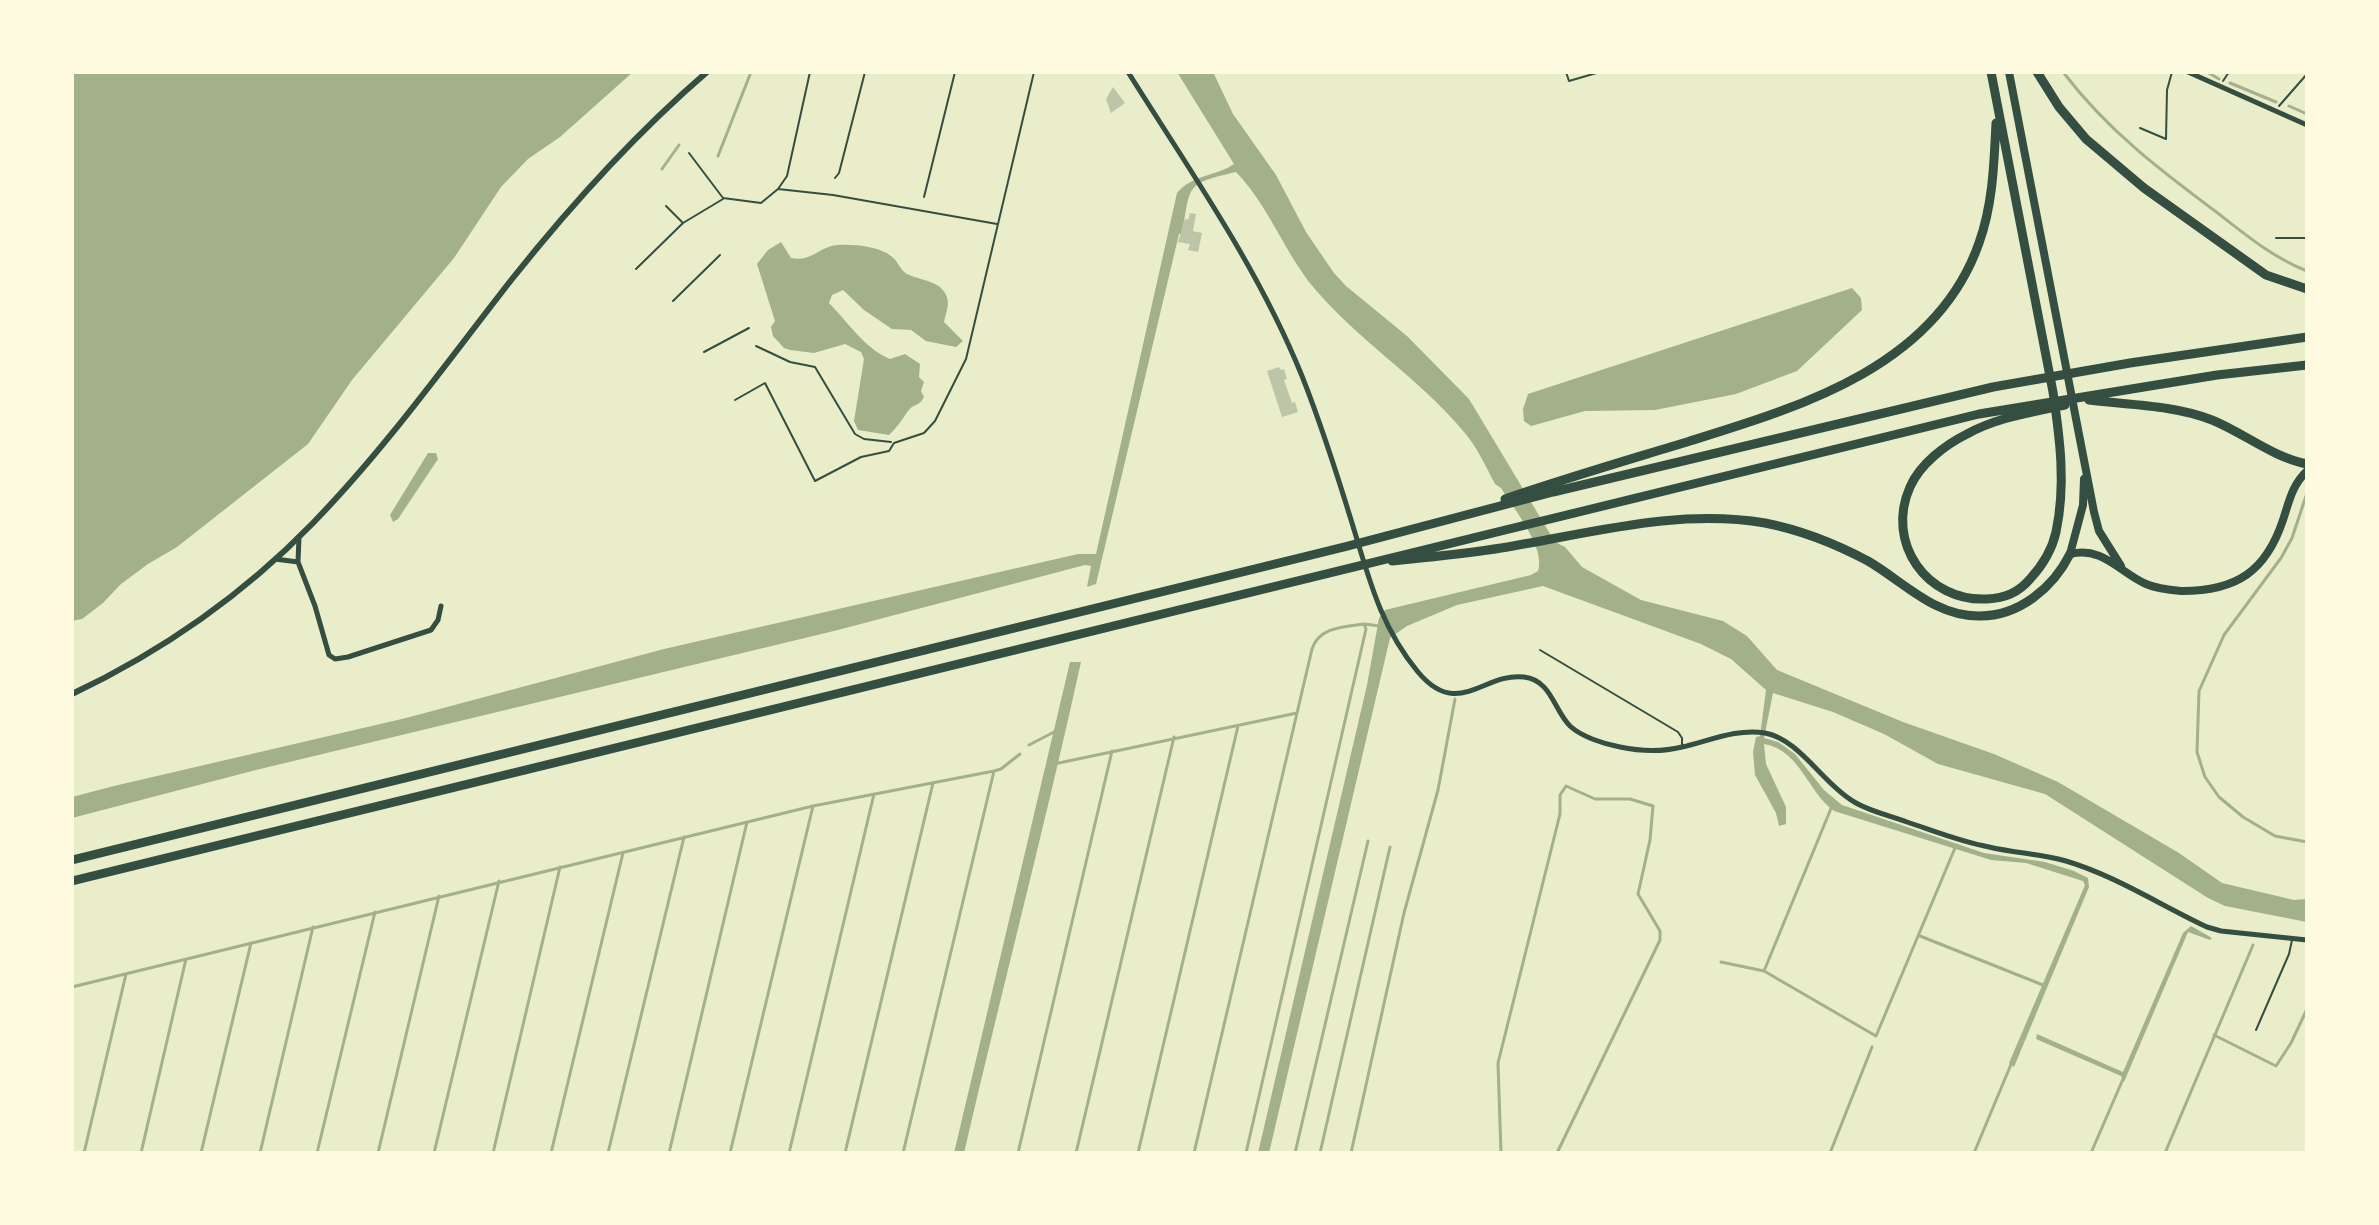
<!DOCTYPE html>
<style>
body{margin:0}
#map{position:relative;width:2379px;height:1225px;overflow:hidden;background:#e9edc9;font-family:Helvetica,sans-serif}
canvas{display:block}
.frame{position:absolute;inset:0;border:74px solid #fefae0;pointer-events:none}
</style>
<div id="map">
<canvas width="2379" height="1225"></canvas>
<div class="frame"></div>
</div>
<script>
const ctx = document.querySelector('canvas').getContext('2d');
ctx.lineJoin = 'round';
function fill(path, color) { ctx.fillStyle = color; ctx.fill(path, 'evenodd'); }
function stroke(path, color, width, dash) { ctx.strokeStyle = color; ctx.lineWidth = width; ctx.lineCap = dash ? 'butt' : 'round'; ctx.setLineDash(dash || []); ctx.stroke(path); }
fill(new Path2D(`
 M72 72H633L560 137 528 159 501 187 454 258 352 380 308 444 177 547 148 564 121 584 103 603 82 619 72 621Z
 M1177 72H1213L1233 114 1276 175 1306 232 1334 273 1346 286 1407 336 1469 399 1555 542 1565 547 1582 567 1641 600 1723 621 1747 636 1777 670 1903 722 1994 754 2058 782 2179 853 2222 883 2294 900 2307 899V922L2225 906 2208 898 2045 794 1938 764 1884 734 1833 712 1773 693 1764 738 1778 742 1795 754 1824 790 1842 805 1984 853 2045 862 2074 871 2088 878 2089 887 2014 1067 2009 1063 2085 885 2083 881 2026 863 1991 860 1834 811C1807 791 1800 750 1764 744L1766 764 1786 807V824L1779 826 1776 813 1755 775 1753 752 1756 737 1760 736 1766 690 1731 659 1701 644 1543 586 1457 605 1407 626 1390 638 1269 1153H1258L1367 685 1379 618 1385 610 1531 575 1538 571C1546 548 1514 509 1501 488L1495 484C1486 467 1477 447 1464 432 1420 379 1359 341 1314 288 1284 252 1269 206 1236 172 1184 184 1191 185 1182 234H1179L1096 584 1087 587 1091 566 1085 565 834 631 256 770 72 818V797L114 786 406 718 664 649 1078 554H1096L1177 193C1193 174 1217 176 1234 164Z
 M781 242 791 258C813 262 818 247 837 245 853 244 879 246 891 256 898 261 900 270 907 274 919 280 939 281 945 293 951 303 946 312 944 322L963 341 956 347 926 341 911 330 892 329 864 310 843 290 832 295 829 303C848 322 864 348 890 359L905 354 920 364 919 377 924 382 921 391 924 397C919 407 914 403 908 411 902 420 897 427 889 435L858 430 854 421 864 359 861 352 845 344 814 353 790 350 784 348 773 336 771 327 775 321 757 264 768 250Z
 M1852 288 1861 298 1862 310 1797 371 1736 394 1655 410 1585 411 1531 426 1524 421 1523 409 1528 394Z
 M428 453H436L438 459 398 519 393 522 390 515Z
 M1070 662H1081C1045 826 1002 989 964 1153H954Z
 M2191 926 2212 938 2210 940 2188 932 2124 1082 2121 1076 2036 1039 2037 1034 2123 1072 2183 933Z`), '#a3b18a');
stroke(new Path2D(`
 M2063 72C2108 131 2160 170 2219 214 2247 236 2274 258 2307 271
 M2207 72 2219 79
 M2230 83 2276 102
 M2289 106 2307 114
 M718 156 751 72
 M662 169 679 145
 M2307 493 2292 538 2281 558 2224 635 2199 691 2197 752 2205 777 2219 797 2243 817 2275 836 2307 842
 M1364 624 1380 626
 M1029 745 1056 731
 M1054 764 1297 713
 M1920 936 2043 985
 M1721 962 1764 971 1876 1036 1955 848
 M1764 971 1832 806
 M72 987 813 806 994 771 1001 769 1020 754
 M2214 1035 2276 1066 2291 1043 2307 1009
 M84 1153 126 974
 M141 1153 186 959
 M201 1153 251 943
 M260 1153 313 927
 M317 1153 375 912
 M378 1153 439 896
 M434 1153 499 881
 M493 1153 560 867
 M551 1153 623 853
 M608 1153 684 837
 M669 1153 747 822
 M730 1153 813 806
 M789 1153 874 794
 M845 1153 933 783
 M903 1153 994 771
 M1018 1153 1112 751
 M1076 1153 1174 737
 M1138 1153 1238 726
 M1194 1153 1312 649C1319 627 1344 627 1364 624L1366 629 1246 1153
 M1295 1153 1368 841
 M1320 1153 1390 847
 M1351 1153 1404 913 1438 790 1455 699
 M1501 1153 1498 1063 1560 814V795L1566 786 1595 799H1630L1653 806 1650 840 1638 894 1660 931V940L1557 1153
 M1830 1153 1872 1047
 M1974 1153 2012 1062
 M2091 1153 2123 1079
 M2165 1153 2253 945`), '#a3b18a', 3);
fill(new Path2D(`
 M1113 87 1125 103 1111 113 1106 99Z
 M1190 213 1196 214 1193 231 1202 233 1198 252 1188 250 1190 244 1178 242 1185 219 1188 220Z
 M1279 367 1281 370 1284 369 1287 379 1284 380 1292 403 1295 402 1298 412 1282 417 1267 371Z`), '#bcc5a7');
stroke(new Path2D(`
 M2223 81 2229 72
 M2279 106 2307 74
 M2140 128 2166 139 2167 90 2172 72
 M689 153 723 198 761 203 778 189 787 176 810 72
 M835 178 839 173 865 72
 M778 189 833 195 997 224
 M924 197 955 72
 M666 206 682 222
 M2276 238H2307
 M636 269 683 223 723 199
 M673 301 720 255
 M756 346 790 362 815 367 855 434 864 439 891 442
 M704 352 749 328
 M735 400 765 383 815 481 861 457 889 451 894 443 924 433 935 421 966 359 1034 72`), '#344e41', 2);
stroke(new Path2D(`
 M1566 72 1569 81 1600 72
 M1540 650 1678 732 1682 738V745
 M2256 1030 2289 954 2292 940`), '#344e41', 2);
stroke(new Path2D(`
 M1128 72C1190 171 1258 267 1302 376 1321 424 1337 474 1352 523 1369 578 1380 626 1418 672 1458 720 1484 672 1524 677 1551 680 1554 710 1570 726 1582 737 1604 744 1620 747 1639 751 1662 752 1682 747 1709 741 1737 728 1765 733 1799 739 1823 784 1856 803 1872 812 1891 816 1907 822 1934 831 1961 842 1989 847 2015 853 2041 854 2066 861 2116 876 2160 905 2207 927L2221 931 2307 940
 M2188 72 2307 125
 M299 537 298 562 315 606 329 655 335 659 348 657 431 630 438 620 441 606
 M275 559 298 562`), '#344e41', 5);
stroke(new Path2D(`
 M72 694C161 652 244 594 313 523 386 448 447 362 512 279 571 205 635 134 707 72`), '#344e41', 6);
stroke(new Path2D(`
 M2009 72 2094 512 2099 531 2121 566
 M2070 554C2103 546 2119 572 2146 584 2157 589 2170 590 2182 591 2237 591 2266 571 2283 520 2289 502 2292 485 2307 471
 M2070 554 2083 505 2084 479`), '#344e41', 8);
stroke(new Path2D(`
 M1991 72 2053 392C2060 439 2066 485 2056 532 2052 550 2042 566 2030 579 2018 593 2005 598 1987 599 1927 602 1885 543 1910 487 1920 464 1945 445 1967 434 1996 418 2028 413 2060 406L2065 405
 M2037 72 2059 107 2086 139 2144 188 2266 275 2307 289
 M2089 400C2129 405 2174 405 2212 420 2244 433 2272 457 2307 464
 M1505 499C1566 478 1628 460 1690 441 1803 406 1936 366 1979 243 1993 204 1994 163 1996 123
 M1392 561C1428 557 1465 554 1501 548 1588 534 1677 508 1765 523 1801 530 1836 544 1868 561 1904 582 1935 617 1980 616 2019 616 2053 588 2070 554
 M72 860 1348 546 1553 492 1993 387 2130 363 2307 337
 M72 881 1979 414 2217 375 2307 365`), '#344e41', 9);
</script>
